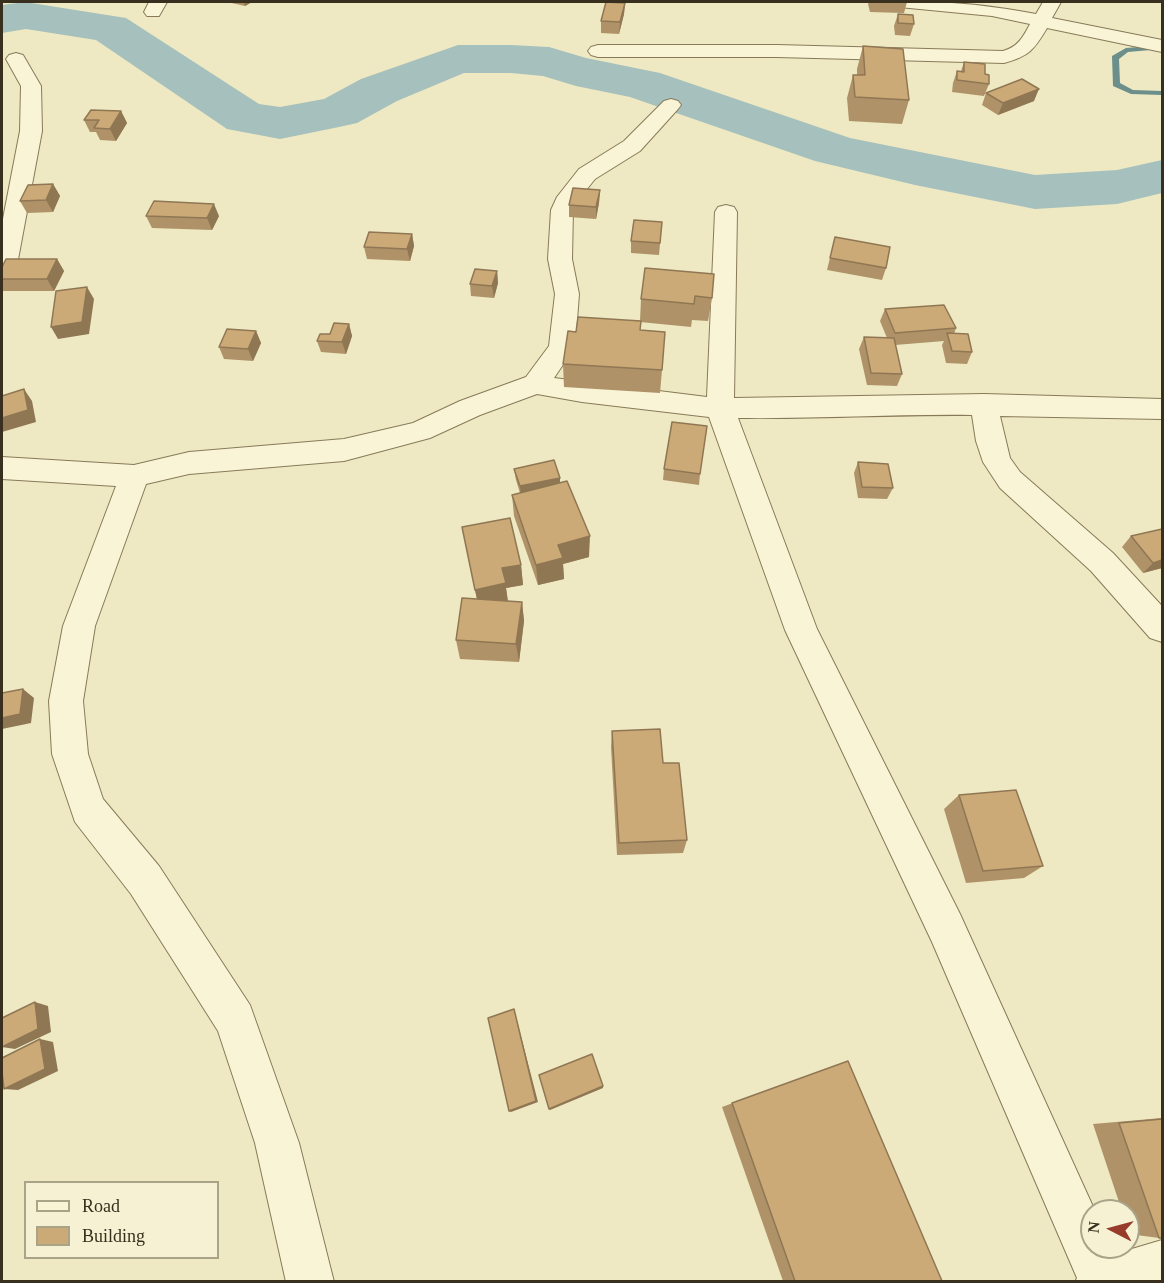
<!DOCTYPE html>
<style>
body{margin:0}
#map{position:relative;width:1164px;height:1283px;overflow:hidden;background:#eee9c2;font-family:"Times New Roman",serif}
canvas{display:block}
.frame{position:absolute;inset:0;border:3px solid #382f1e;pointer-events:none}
.legend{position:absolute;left:24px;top:1181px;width:195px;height:78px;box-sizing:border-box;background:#f5f1d2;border:2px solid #a9a38a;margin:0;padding:8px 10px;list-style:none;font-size:18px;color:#382f1e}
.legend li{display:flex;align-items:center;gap:12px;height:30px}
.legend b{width:30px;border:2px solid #a9a38a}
.north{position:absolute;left:1080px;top:1199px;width:60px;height:60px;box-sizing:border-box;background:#f5f1d2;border:2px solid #a9a38a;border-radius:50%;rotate:276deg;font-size:16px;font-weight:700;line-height:24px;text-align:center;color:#382f1e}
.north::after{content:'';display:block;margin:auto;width:21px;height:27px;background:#973c2a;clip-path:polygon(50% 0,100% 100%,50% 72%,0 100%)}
</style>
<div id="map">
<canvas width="1164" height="1283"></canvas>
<div class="frame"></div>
<ul class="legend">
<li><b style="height:8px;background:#f9f4d6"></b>Road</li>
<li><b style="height:16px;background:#ccaa78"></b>Building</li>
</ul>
<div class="north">N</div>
</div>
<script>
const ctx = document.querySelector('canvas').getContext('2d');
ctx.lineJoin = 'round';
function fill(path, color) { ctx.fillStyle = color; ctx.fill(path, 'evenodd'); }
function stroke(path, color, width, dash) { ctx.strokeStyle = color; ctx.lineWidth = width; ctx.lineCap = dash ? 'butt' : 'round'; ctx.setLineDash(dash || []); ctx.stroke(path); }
fill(new Path2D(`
 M1162 45V49L1128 52 1119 59 1120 83 1133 90 1162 91V95L1131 94 1113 86 1112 56 1126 48Z`), '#6c8f8c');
fill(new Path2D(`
 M25 2 126 18 259 104 280 107 324 99 361 79 458 45H511L549 47 586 58 660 73 850 138 1035 175 1117 170 1162 160V193L1117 204 1035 209 915 185 815 161 630 97 576 86 543 76 511 73H464L397 101 357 123 339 127 280 139 227 129 96 40 26 29 2 33V5Z`), '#a5c0bd');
const minor = new Path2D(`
 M149 2H167L159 16H147L144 12Z
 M890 2C938 0 988 5 1036 14L1043 2H1061L1052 18 1162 40V52L1047 28C1034 50 1029 56 1004 63L777 57H598L591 55 588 51 591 47 598 45H777L1003 51C1018 47 1023 37 1030 24L992 16 899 7 893 6Z
 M16 53 23 55 41 86 42 131 14 281 11 287 2 289V224L20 131 21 86 6 59 9 55Z
 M671 99 678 101 681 105 678 109 640 151 595 179 579 199 573 210 572 259 579 294 575 347 554 378 707 397 715 212 718 207 726 205 734 207 737 212 734 398 984 394 1162 399V419L1000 416 1010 458 1020 472 1113 553 1162 606V642L1150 638 1091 571 1000 488 983 462 976 441 972 415C894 414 816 419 738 418L817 629 960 914 1095 1211H1092V1247H1112L1115 1254 1162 1240V1282H1075L1077 1278 932 942 785 630 709 417 582 402 537 394 480 415 430 438 344 461 189 474 146 484 95 626 83 701 88 754 103 799 159 866 250 1005 299 1143 334 1282H286L255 1143 218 1031 131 894 75 822 52 754 49 701 63 626 116 486 2 479V457L134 465 189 452 344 439 413 423 460 401 526 377 549 346 555 294 548 259 551 210 557 197 579 169 624 141 664 101Z`);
stroke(minor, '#887a59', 2);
fill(minor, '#f9f4d6');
fill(new Path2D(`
 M227 2H252L245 6Z
 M869 2H907L904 13 870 12 868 4Z
 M625 3 624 14 619 34 601 33V21Z
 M898 14 914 24 910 36 895 35 894 26Z
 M863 46 909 100 902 124 849 121 847 98 853 75H857V69Z
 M964 62 985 74 989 84 984 96 952 92 953 83 957 71H961Z
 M986 93 1034 101 998 115 982 105Z
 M121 111 127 123 116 141 100 140 96 132H90L84 120Z
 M53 184 60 196 53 212 27 213 20 201Z
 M600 190 599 203 596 219 569 217V205Z
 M146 216H219L212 230 152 228Z
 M662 222 659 255 631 253V241Z
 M412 234 414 246 410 261 367 259 364 247Z
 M835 237 886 268 882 280 827 270Z
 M57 259 64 271 54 291H3L2 289V267Z
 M645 268 712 298 708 321 692 320 691 327 640 322V330L662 370 660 393 564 387 563 364 576 332 640 321 641 299Z
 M497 271 498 283 494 298 471 296 470 284Z
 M885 309 956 328 954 334 972 352 967 364 946 363 942 345 944 341 895 345 902 374 897 386 867 385 859 349 864 337 887 338 880 321Z
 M349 324 352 336 346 354 321 352 317 341Z
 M256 331 261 343 253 361 224 359 219 347Z
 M858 462 893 488 887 499 858 498 854 473Z
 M514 469 560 483 589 557 563 564 564 579 538 585 514 516 512 495 520 493 516 480Z
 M664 469 700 474 699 485 663 480Z
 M462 527 521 565 523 585 506 588 508 601 522 602 524 621 519 662 460 659 456 640 477 599Z
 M1162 529V568L1143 573 1122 547 1131 536Z
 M612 731 663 763 687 840 683 853 617 855 611 747Z
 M959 795 1043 866 1024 878 966 883 944 809Z
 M848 1061 942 1281H783L722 1107Z
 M1162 1118V1238H1159L1129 1234 1128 1229V1211H1122L1093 1124Z`), '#af9267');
fill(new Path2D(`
 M244 2H252L245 6Z
 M625 3 624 14 619 34 620 22Z
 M1039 89 1034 101 998 115 1003 103Z
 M121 111 127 123 116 141 110 129Z
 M53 184 60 196 53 212 46 200Z
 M600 190 599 203 596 219V207Z
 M214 204 219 216 212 230 207 218Z
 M412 234 414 246 410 261 407 249Z
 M57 259 64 271 54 291 47 279Z
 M497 271 498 283 494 298 492 286Z
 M87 287 94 299 89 334 58 339 51 327Z
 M349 324 352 336 346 354 342 342Z
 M256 331 261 343 253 361 248 349Z
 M24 389 32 401 36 422 2 432V418Z
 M560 478V489L521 497 520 486Z
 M590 536 589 557 563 564 564 579 538 585 536 565 558 545Z
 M1162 560V568L1143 573 1153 563Z
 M521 565 523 585 506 588 508 603 479 609 475 590 502 568Z
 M522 602 524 621 519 662 516 644Z
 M23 689 34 698 31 723 2 729V718Z
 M35 1002 48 1006 51 1032 15 1049 2 1047Z
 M514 1009 538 1102 511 1112 509 1111Z
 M40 1039 53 1042 58 1071 18 1090 4 1089Z
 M603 1086V1088L550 1110 549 1109Z`), '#8f7754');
const building = new Path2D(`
 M606 2 625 3 620 22 601 21Z
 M898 14 913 15 914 24 898 23Z
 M863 46 903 49 909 100 855 97 853 75H865Z
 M964 62 985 64V74L989 75V84L957 80V71L964 72Z
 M1022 79 1039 89 1003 103 986 93Z
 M91 110 121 111 110 129 94 128 99 120H84Z
 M53 184 46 200 20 201 28 185Z
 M573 188 600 190 596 207 569 205Z
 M154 201 214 204 207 218 146 216Z
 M634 220 662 222 660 243 631 241Z
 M369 232 412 234 407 249 364 247Z
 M835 237 890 247 886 268 830 258Z
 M6 259H57L47 279H2V267Z
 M645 268 714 274 712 298 695 296 694 304 641 299Z
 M475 269 497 271 492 286 470 284Z
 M87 287 82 322 51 327 56 291Z
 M944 305 956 328 895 333 885 309Z
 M578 317 641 321 640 330 665 332 662 370 563 364 568 331 576 332Z
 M334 323 349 324 342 342 317 341 320 334H330Z
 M227 329 256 331 248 349 219 347Z
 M947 333 968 334 972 352 952 351Z
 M864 337 894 338 902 374 871 373Z
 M24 389 28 410 2 418V396Z
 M672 422 707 426 700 474 664 469Z
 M554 460 560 478 520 486 514 469Z
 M858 462 888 464 893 488 862 487Z
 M567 481 590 536 558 545 563 558 536 565 512 495Z
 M510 518 521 565 502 568 506 583 475 590 462 527Z
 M1162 529V560L1153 563 1131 536Z
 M462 598 522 602 516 644 456 640Z
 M23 689 20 714 2 718V693Z
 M660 729 663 763H679L687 840 619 843 612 731Z
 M1016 790 1043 866 983 871 959 795Z
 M35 1002 38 1029 2 1047V1018Z
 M514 1009 536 1101 509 1111 488 1018Z
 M40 1039 45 1069 4 1089 2 1072V1058Z
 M592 1054 603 1086 549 1109 539 1075Z
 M848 1061 942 1281H795L732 1103Z
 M1162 1119V1238H1159L1119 1123Z`);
fill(building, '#ccaa78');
stroke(building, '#8f7754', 1.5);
</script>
